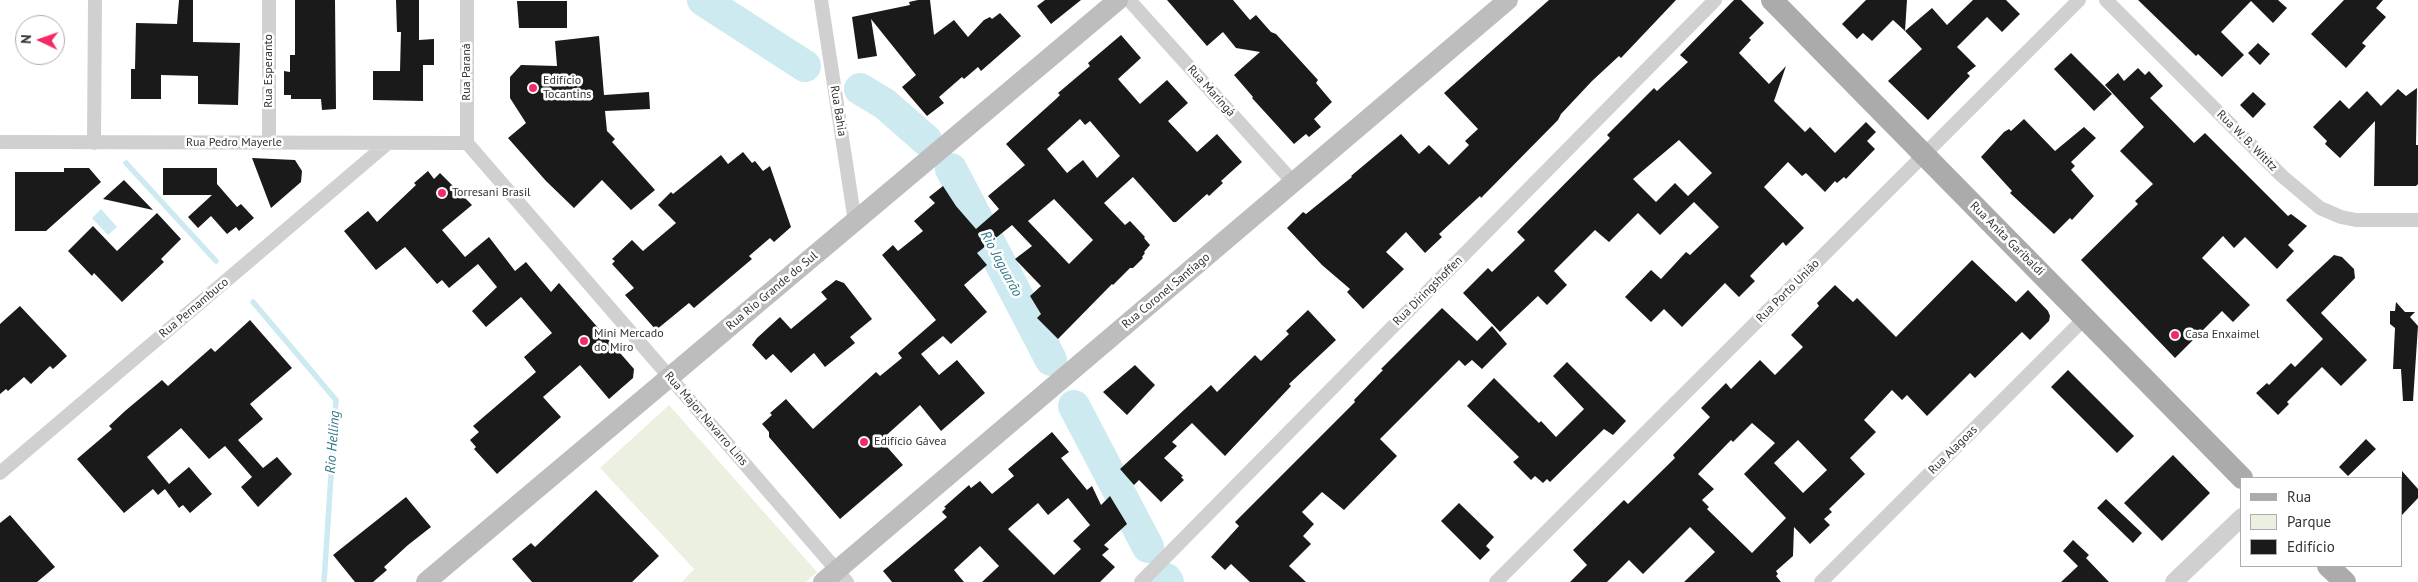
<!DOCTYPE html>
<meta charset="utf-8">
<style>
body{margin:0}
#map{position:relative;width:2418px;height:582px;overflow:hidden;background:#fff;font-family:"PT Sans",sans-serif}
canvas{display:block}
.legend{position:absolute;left:2240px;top:477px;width:162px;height:90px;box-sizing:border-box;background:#fff;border:1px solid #adadad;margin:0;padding:6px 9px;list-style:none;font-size:15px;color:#333}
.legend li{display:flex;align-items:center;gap:10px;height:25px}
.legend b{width:25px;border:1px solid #adadad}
.north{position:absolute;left:15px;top:15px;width:50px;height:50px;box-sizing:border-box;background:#fff;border:1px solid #adadad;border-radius:50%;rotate:273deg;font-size:14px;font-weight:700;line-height:20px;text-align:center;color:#333}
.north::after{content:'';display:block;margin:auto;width:18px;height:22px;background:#f42a67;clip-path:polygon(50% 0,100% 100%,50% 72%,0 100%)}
</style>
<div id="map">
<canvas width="2418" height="582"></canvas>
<ul class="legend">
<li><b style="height:6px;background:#ababab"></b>Rua</li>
<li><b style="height:14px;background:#ecf0e0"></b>Parque</li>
<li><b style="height:14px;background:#1a1a1a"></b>Edifício</li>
</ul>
<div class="north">N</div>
</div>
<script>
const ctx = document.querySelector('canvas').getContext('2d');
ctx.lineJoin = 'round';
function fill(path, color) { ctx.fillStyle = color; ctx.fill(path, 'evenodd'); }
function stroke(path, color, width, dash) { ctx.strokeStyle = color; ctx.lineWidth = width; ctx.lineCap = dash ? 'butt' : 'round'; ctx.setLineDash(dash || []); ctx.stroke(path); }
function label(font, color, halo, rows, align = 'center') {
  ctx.font = font + ' "PT Sans",sans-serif'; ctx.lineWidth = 5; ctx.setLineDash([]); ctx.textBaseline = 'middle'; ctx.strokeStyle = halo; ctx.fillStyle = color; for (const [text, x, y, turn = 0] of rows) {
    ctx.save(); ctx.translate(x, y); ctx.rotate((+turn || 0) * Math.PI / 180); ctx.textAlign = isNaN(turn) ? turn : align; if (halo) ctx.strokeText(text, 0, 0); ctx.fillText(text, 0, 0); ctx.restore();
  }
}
fill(new Path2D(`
 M669 405 817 572 806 582H682L694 569 600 468Z`), '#ecf0e0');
fill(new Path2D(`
 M101 209 117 227 108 235 92 218Z`), '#cceaf0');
stroke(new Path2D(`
 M126 163 216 261
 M253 302 336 400 324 582`), '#cceaf0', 5.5);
stroke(new Path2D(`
 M703 0 805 66
 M860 89 885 104 926 140
 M951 169 1051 360
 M1074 406 1148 547
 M1166 579 1168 582`), '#cceaf0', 32);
fill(new Path2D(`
 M179 0H193V42L240 43 238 105 198 104V76L161 75V99H131V69H135L136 23 177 24Z
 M295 0H335L336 109 322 110 321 99H291V95H284V71L290 72V55H295Z
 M396 0H419V40L434 39V65H423V101L373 100V71H400L401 32H397Z
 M918 0H930L934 35 954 20 968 37 984 20 990 17 992 19 1000 13 1021 36 981 71 978 67 964 79 962 77 939 97 944 103 927 116 902 87 916 75 871 19 877 56 858 59 852 17 910 5 909 2Z
 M1045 0H1081L1051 24 1037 6Z
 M1167 0H1233L1250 20 1256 15 1271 32 1276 34 1318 80 1316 83 1332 102 1314 119 1321 127 1309 137 1306 134 1294 144 1252 98 1253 97 1234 75 1260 52 1236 48 1223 32 1207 46Z
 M1549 0H1676L1621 58 1619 56 1592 81 1561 114 1558 120 1481 198 1480 196 1439 234 1442 237 1425 253 1406 232 1386 252 1404 269 1363 309 1347 292 1350 289 1322 265 1287 228 1303 212 1306 214 1352 177 1351 176 1401 134 1419 154 1429 145 1449 165 1469 145 1465 141 1478 129 1444 93Z
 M1734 0H1741L1764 23 1749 38 1751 40 1739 53 1769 84 1786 66 1774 101 1805 132 1810 127 1835 153 1866 122 1876 132 1867 141 1875 149 1846 179 1844 177 1837 183 1835 181 1825 192 1806 173 1802 176 1788 162 1764 187 1804 228 1786 246 1783 242 1750 276 1755 281 1739 297 1725 283 1682 327 1664 309 1651 322 1625 297 1651 270 1661 279 1686 252 1690 255 1719 227 1694 202 1660 235 1638 213 1609 242 1595 230 1554 271 1567 285 1547 305 1538 296 1500 332 1463 293 1488 268 1492 272 1525 240 1517 232 1610 138 1607 135 1654 88 1657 91 1688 62 1680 55ZM1679 140 1712 173 1688 196 1675 183 1656 202 1633 179Z
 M1866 0H1907L1905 31 1893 20 1872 41 1863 33 1857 39 1842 24Z
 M1973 0H2006L2020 14 2002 32 1987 17 1957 47 1976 66 1967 73 1970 76 1928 120 1888 81 1922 49 1905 31 1932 8 1947 25Z
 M2138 0H2278L2287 8 2273 23 2251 1 2221 32 2244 55 2222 77 2198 54 2196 56Z
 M2344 0H2383L2376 8 2386 17 2362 43 2366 46 2346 68 2311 34Z
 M517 1H567V28H519Z
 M1121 35 1141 58 1118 79 1140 104 1167 80 1188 103 1168 121 1197 152 1217 134 1242 162 1221 181 1223 183 1209 196 1207 194 1176 222H1173L1133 177 1104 203 1125 225 1130 221 1145 237 1144 238 1150 245 1144 252 1145 253 1142 257 1143 258 1133 268H1130L1113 285 1112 284 1058 339 1037 318 1041 314 1030 296 1041 286 1015 259 1032 246 1012 225 977 253 987 265 964 285 987 312 951 344 943 336 921 354 939 375 957 360 985 393 941 431 920 405 881 440 903 465 840 519 769 437V432L762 424 772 415 770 413 786 399 813 429 876 372 880 376 902 358 898 353 936 320 882 255 893 245 898 251 923 231 914 221 935 203 929 197 943 186 956 206 976 229 999 209 988 196 1025 165 1006 144 1056 99 1060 95 1058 93 1090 66 1088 63ZM1080 119 1085 125 1090 121 1120 156 1097 178 1083 160 1067 173 1047 149ZM1054 199 1093 240 1069 264 1028 221Z
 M599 36 604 95 649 92 650 109 605 111 607 131 615 139 612 142 655 190 631 210 602 180 574 208 546 181 508 138 526 123 510 98V77L521 65 557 66 555 41Z
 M2258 43 2270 54 2260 65 2248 53Z
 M2071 53 2112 94 2094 111 2054 69Z
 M2138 68 2145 75 2149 71 2163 86 2150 98 2194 143 2205 133 2288 216 2291 214 2307 226 2288 245 2294 251 2277 269 2245 237 2234 248 2223 236 2202 258 2250 305 2233 322 2222 311 2175 358 2081 260 2138 204 2135 201 2153 184 2120 151 2144 127 2105 85 2118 73 2124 81Z
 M2417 88 2416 145H2418V184L2416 186H2374L2375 121 2340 158 2325 144 2327 141 2313 127 2340 100 2349 109 2367 91 2381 106 2398 89 2406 96Z
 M2253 92 2266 104 2253 118 2240 105Z
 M2024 119 2055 151 2084 127 2096 138 2071 162 2075 166 2071 170 2094 196 2072 220 2070 218 2054 234 2010 193 2012 191 1981 157 2004 132 2009 129 2011 131Z
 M743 152 752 163 755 161 763 171 770 166 791 227 774 242 770 238 749 256 752 259 694 308 689 303 656 330 625 295 634 288 612 264 615 261 612 259 632 240 643 251 676 223 658 205 671 192 673 194 721 155 728 164Z
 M252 158 295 160 302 171 301 182 271 208Z
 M64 168H89L101 182 46 231H15V172H64Z
 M163 168H217V184L237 207 241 204 254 218 239 231 236 227 227 234 211 216 198 228 188 217 212 195H163Z
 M428 171 434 179 440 173 472 205 442 230 465 257 489 237 515 271 526 262 551 292 559 283 634 369 633 378 609 399 580 365 543 397 561 417 497 474 474 449 476 447 470 440 479 432 473 426 536 372 524 357 552 333 521 297 486 327 472 311 497 287 478 264 449 288 442 280 437 284 405 247 376 270 344 231 368 211 377 222 416 185 414 183Z
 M124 180 153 210 103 199Z
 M157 213 181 239 161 259 164 262 122 302 94 273 92 276 68 251 93 226 117 251Z
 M2334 255 2342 257 2354 269 2355 278 2321 313 2367 360 2341 386 2322 367 2287 402 2289 404 2278 415 2256 393 2267 383 2269 385 2291 363 2295 367 2323 339 2286 300Z
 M1972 260 2016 302 2028 290 2048 311 2050 316 2049 321 2030 340 2022 332 1975 378 1970 373 1927 416 1907 395 1902 400 1892 390 1864 420 1876 432 1850 458 1865 474 1829 509 1832 512 1824 519 1830 525 1810 544 1794 527 1793 556 1776 571 1778 574 1776 576 1781 582H1684L1715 552 1690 527 1643 574 1629 560 1607 582H1570L1587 565 1573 550 1624 500 1628 504 1675 458 1673 455 1710 417 1701 408 1726 383 1731 389 1760 360 1775 375 1803 347 1791 335 1819 306 1817 303 1835 285 1853 302 1857 298 1896 337ZM1752 423 1775 443 1744 474 1786 518 1752 553 1707 509 1709 507 1702 500 1714 489 1698 474 1731 440 1733 442ZM1798 440 1827 470 1803 493 1774 463Z
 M836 280 844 283 872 319 850 337 855 343 825 367 814 353 791 373 773 354 766 360 752 345 757 338 780 317 791 329 827 299 821 292Z
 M2396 302 2405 312H2415L2410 317 2418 326 2413 401H2403L2401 369H2393L2395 328 2390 324V311H2395Z
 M20 306 67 356 53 369 50 366 31 384 24 377 8 391 6 389 0 394V324Z
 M1442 308 1477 341 1492 326 1507 344 1482 369 1472 360 1465 366 1459 360 1380 439 1397 456 1344 510 1322 492 1302 512 1314 524 1303 536 1311 544 1289 566 1306 582H1250L1231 564 1225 570 1211 557 1239 526 1235 522 1355 402 1354 400 1383 370 1381 369Z
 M1308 310 1336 340 1289 384 1291 386 1225 456 1192 423 1172 442 1177 446 1164 458 1183 476 1181 477 1184 480 1161 502 1139 480 1134 485 1120 469 1211 385 1217 392 1255 355 1261 361 1289 334 1286 331Z
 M250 320 292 368 250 404 263 419 238 440 263 468 277 457 292 474 258 507 241 487 252 477 225 446 209 459 181 428 147 457 169 484 189 467 212 494 190 513 183 505 179 508 165 489 158 495 153 489 124 513 77 459 112 429 109 426 125 411 162 380 168 386 211 348 215 352Z
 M1567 362 1626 421 1613 435 1604 429 1550 482 1547 479 1543 483 1535 476 1531 480 1513 462 1519 457 1467 406 1494 378 1539 423 1541 421 1556 437 1584 409 1553 376Z
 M1135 365 1155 385 1127 415 1103 392Z
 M2068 370 2134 436 2117 453 2051 387Z
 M1052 432 1069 452 1061 458 1087 490 1092 486 1101 505 1110 496 1127 524 1104 545 1109 549 1102 555 1115 567 1100 582H982L999 566 980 546 954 570 964 582H892L883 571 947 517 942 512 946 508 944 507 969 485 971 488 980 481 992 494 1014 476 1008 469ZM1068 498 1090 525 1073 541 1081 549 1054 575 1008 529 1038 503 1048 515Z
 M2366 439 2376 449 2348 476 2339 467Z
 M2173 455 2210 493 2162 541 2124 503Z
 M2402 471 2418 489V498L2402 515Z
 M596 490 659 556 632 582H532L512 559 531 543 535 547Z
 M406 497 431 527 408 545 384 567 387 570 373 582H355L333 555Z
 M2106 499 2142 533 2133 543 2097 508Z
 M1459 503 1494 537 1486 546 1490 550 1480 560 1441 521Z
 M10 515 55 567 37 582H0V523Z
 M2073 540 2089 555 2086 558 2109 582H2061L2078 566 2063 551Z`), '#1a1a1a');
stroke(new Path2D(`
 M821 0 855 222
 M1129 0 1293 182
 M2106 0 2282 176 2320 208 2341 217 2356 220H2418
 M0 142 467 143
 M94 143 95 0
 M269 143V0
 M467 143 847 582
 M467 143V0
 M0 473 388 143
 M1141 582 1715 0
 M1496 582 2079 0
 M1821 582 2085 318`), '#d0d0d0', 14);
stroke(new Path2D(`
 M2174 582 2242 517`), '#d0d0d0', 18);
stroke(new Path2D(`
 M426 582 1118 0
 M823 582 1508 0`), '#bdbdbd', 20);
stroke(new Path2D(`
 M1772 0 2242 478
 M2328 566 2345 582`), '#ababab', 22);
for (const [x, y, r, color] of [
 [533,88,5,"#f42a67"],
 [442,193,5,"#f42a67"],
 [2175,335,5,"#f42a67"],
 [584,341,5,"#f42a67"],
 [864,442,5,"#f42a67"]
]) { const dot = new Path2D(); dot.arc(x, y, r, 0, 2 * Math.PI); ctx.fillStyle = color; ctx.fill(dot); stroke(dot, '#fff', 2); }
label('12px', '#333', '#fff', [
 ["Rua Esperanto",269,71,-90],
 ["Rua Paraná",467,72,-90],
 ["Rua Maringá",1211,91,48],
 ["Rua Bahia",838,111,81],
 ["Rua W. B. Wititz",2247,141,45],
 ["Rua Pedro Mayerle",234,143],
 ["Rua Anita Garibaldi",2007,239,45],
 ["Rua Rio Grande do Sul",772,291,-40],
 ["Rua Coronel Santiago",1166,291,-40],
 ["Rua Diringshoffen",1428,291,-45],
 ["Rua Porto União",1788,291,-45],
 ["Rua Pernambuco",194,308,-40],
 ["Rua Major Navarro Lins",706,419,49],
 ["Rua Alagoas",1953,450,-45]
]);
label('12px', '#333', '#fff', [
 ["Edifício",543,81],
 ["Tocantins",543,95],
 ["Torresani Brasil",452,193],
 ["Mini Mercado",594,334],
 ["do Miro",594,348],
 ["Casa Enxaimel",2185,335],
 ["Edifício Gávea",874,442]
], 'left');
label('italic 14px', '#327a88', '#fff', [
 ["Rio Jaguarão",1001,264,62],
 ["Rio Helling",333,442,-86]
]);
</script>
